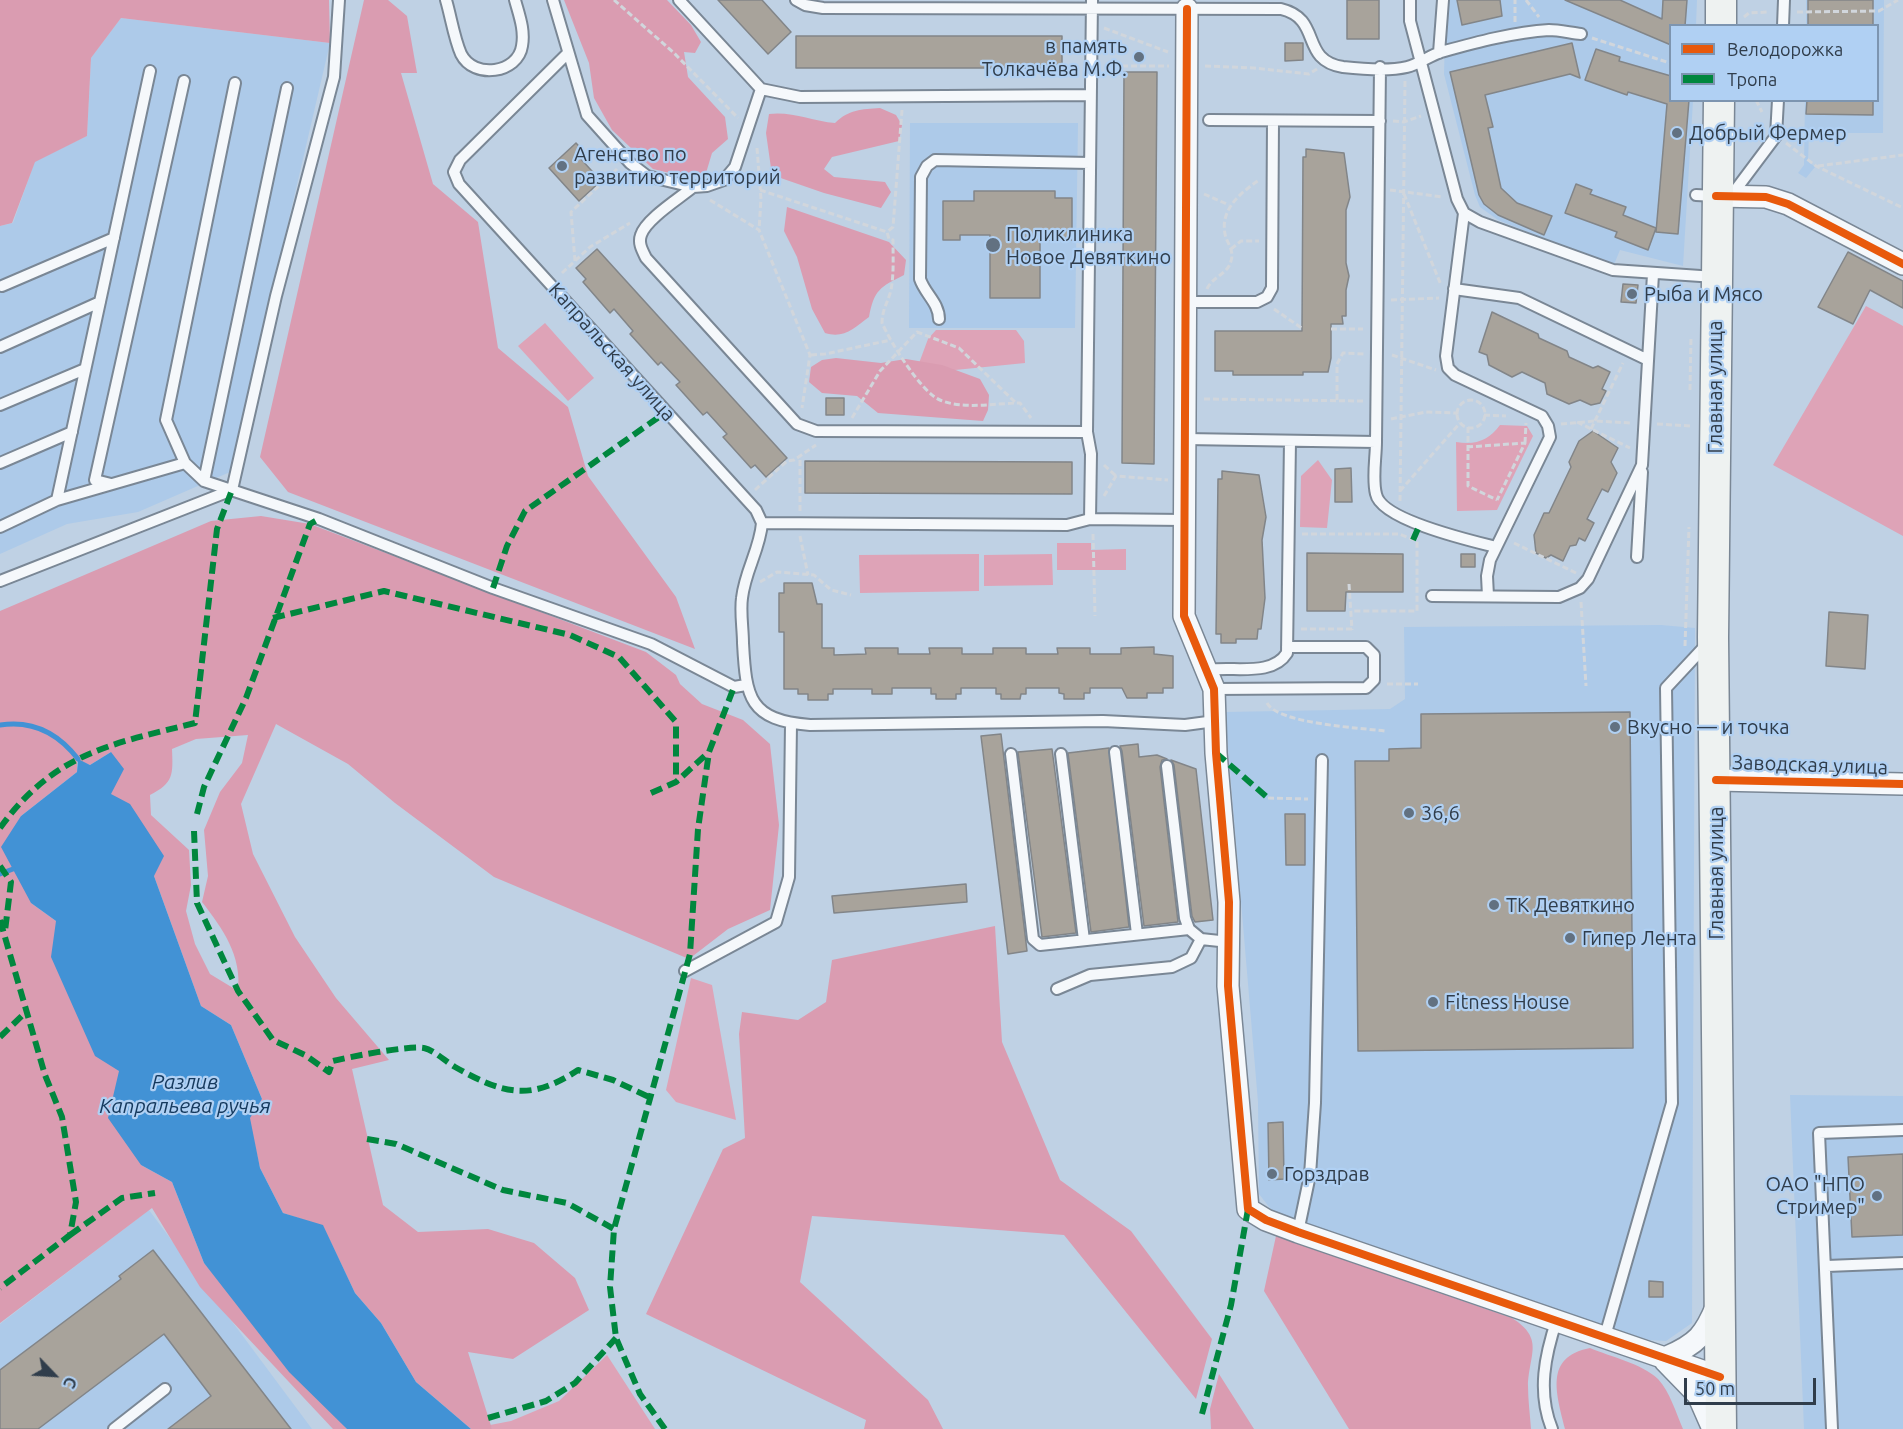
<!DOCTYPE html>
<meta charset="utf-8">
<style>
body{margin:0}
#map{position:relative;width:1903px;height:1429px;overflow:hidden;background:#bfd1e4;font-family:Ubuntu,sans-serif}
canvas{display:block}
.legend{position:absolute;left:1669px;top:24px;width:210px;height:78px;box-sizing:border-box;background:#b0d0f3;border:2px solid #7d95b0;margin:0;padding:8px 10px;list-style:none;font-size:18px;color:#303d4b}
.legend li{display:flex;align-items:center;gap:12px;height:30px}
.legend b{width:30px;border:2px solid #7d95b0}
.north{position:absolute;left:24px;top:1345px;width:60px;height:60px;-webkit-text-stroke:4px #b0d0f3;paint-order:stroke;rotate:115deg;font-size:16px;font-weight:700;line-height:24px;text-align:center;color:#303d4b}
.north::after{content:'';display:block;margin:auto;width:21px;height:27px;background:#303d4b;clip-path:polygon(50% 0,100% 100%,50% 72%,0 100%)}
.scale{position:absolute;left:1684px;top:1378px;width:132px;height:27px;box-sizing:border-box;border:3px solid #303d4b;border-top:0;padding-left:8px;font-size:18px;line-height:21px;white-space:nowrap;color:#303d4b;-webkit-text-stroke:4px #b0d0f3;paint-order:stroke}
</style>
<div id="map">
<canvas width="1903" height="1429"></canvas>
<ul class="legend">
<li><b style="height:8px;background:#e8590c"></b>Велодорожка</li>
<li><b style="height:8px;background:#00873e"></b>Тропа</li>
</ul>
<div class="north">С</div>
<div class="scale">50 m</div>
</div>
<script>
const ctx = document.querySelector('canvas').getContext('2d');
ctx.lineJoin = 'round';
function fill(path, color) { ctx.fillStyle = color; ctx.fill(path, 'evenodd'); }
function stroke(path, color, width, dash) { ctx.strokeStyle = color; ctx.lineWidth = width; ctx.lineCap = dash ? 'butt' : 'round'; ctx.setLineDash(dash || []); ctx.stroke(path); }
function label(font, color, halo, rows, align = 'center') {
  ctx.font = font + ' Ubuntu,sans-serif'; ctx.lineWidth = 4.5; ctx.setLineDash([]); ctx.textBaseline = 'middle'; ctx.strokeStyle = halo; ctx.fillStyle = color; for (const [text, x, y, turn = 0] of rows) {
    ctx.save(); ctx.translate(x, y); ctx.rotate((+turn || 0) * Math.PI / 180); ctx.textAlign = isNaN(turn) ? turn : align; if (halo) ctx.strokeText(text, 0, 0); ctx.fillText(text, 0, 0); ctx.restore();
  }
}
fill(new Path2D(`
 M1446 0H1697L1696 25 1670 26V100L1693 101 1683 266 1620 250 1613 267 1498 220 1480 207 1475 195 1444 74Z
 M1806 0H1884L1883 133H1809L1808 161 1815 167 1806 178 1798 173 1804 165 1805 101 1878 100V26L1806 25Z
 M121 18 330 43 230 472 138 512 67 524 0 554V226L13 223 35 161 87 136 91 58Z
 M910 123H1078L1075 328H909Z
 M1661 625 1695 628 1692 1323 1666 1341 1649 1340 1290 1223 1273 1212 1259 1194 1258 1102 1225 712 1390 709 1405 699 1404 627Z
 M1790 1095 1903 1096V1429H1804Z
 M149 1210 312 1429H0V1324Z`), '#adcae9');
fill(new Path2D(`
 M1866 306 1903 326V536L1773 465Z
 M545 323 594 378 568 401 518 346Z
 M936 330H1016L1024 341 1025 363 915 374 928 339Z
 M1500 425 1527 426 1533 436 1497 510 1457 511 1456 442C1476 445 1488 441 1500 425Z
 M1318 460 1332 480 1327 528 1300 527 1301 476Z
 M1057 543H1091V550L1126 549V570H1057Z
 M979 554V591L860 593 859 555Z
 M1052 554 1053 585 984 586V555Z
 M691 978 712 985 736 1120 676 1102 666 1090Z
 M607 1355 655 1429H492L490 1425 511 1421 559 1401Z`), '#dea3b7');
fill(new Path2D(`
 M0 0H329L330 43 121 18 91 58 87 136 35 162 12 223 0 226Z
 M364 0H388L407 16 417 73H401L433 184 478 222 498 348 568 407 588 476 676 597 695 649 288 492 260 457Z
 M564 0H667L691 25 701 42 695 53 684 52 688 77 725 117 728 139 712 153 706 173 678 175 653 169 612 130 594 98 589 63Z
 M880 108 896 115 902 125 899 141 832 157 824 169 834 177 885 182 891 192 881 208 824 193 772 175 766 133 769 114C791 111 812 121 835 123 848 110 862 109 880 108Z
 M787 207 889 242 906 260 904 275C880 287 874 290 869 317 854 328 844 339 825 333L812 309 797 257 784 231Z
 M836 358 881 363 906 359 942 365 980 379 989 395 988 410 983 421 878 413 857 396 822 393 809 382 811 367 822 360Z
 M261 516 310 524 646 652 676 675 680 684 702 704 743 720 770 744 779 825 770 910 728 929 689 959 494 877 395 803 348 764 276 724 241 804 253 854 295 937 336 998 389 1060 352 1069 383 1205 418 1232 488 1229 534 1243 575 1278 589 1310 513 1359 468 1352 492 1429H471L416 1382 381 1323 355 1293 323 1226 283 1213 260 1168 249 1118 262 1099 231 1025 201 1006 154 876 111 794V752L90 765 77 760V772L21 816 31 903 56 921 119 1071 141 1165 172 1182 204 1263 347 1429H333L200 1287 152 1208 0 1323V611L211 521ZM248 735 242 763 220 792 204 830 208 876 202 902C223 929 242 956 238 991L210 974 195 944 186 911 191 885 189 850 151 815 150 795C174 783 173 774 172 749L196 739Z
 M995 926 1002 1042 1060 1180 1131 1231 1212 1339 1196 1399 1064 1235 812 1216 800 1282 928 1400 943 1429H864L866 1420 646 1314 723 1149 745 1138 739 1034 742 1012 798 1020 826 1002 832 960Z
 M1276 1236 1512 1318C1545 1339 1529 1354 1528 1386 1528 1400 1530 1415 1531 1429H1349L1264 1291Z
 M1590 1348C1611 1357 1641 1363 1658 1379 1670 1392 1676 1413 1683 1429H1565C1557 1395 1543 1357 1590 1348Z
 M1219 1374 1254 1429H1211L1210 1409Z`), '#da9cb1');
fill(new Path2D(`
 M111 752 124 769 111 794 130 804 164 856 154 876 201 1006 231 1025 262 1099 250 1118 260 1168 283 1213 323 1225 355 1293 381 1323 416 1382 471 1429H347L289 1372 204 1263 172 1182 141 1165 108 1118 119 1071 95 1056 51 957 56 921 31 903 1 847 21 816 77 772 78 759 90 765Z`), '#4292d5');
stroke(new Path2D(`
 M0 725C32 720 58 733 78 759
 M0 874 13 869`), '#4292d5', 5);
const building = new Path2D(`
 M718 0H762L791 32 768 54Z
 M1347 0H1379V39H1347Z
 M1457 0H1500L1502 16 1462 25Z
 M1565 0H1620L1662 19 1663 0H1687L1685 26H1671V45Z
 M1808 0H1873V26H1808Z
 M796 36H1062V68H796Z
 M1285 43H1303V60L1285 61Z
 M1572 43 1580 78 1570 74 1485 95 1493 127 1488 128 1501 188 1517 203 1552 216 1544 235 1498 215 1484 204 1479 195 1450 72Z
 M1596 49 1620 57 1619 61 1671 76V100H1689L1678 234 1656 232 1667 104 1628 92 1627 95 1585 80Z
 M1124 72H1157L1154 464 1122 463Z
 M1807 100H1873V115L1806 114Z
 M576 143 585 153 580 158 601 181 579 201 549 168Z
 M1306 149 1344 153 1350 197 1346 210V263L1349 276 1346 290V316H1342L1343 324H1331V358L1328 372H1303V375H1233V371H1215V331H1302L1303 157H1306Z
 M1576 184 1592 190 1590 194 1626 207 1623 215 1656 228 1648 250 1615 237 1617 232 1565 213Z
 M974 191H1055V198H1072V240H1040V298H990V235H960V240H943V201H974Z
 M597 249 787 458 766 477 755 465 751 468 723 437 727 434 707 412 703 415 676 385 680 382 661 362 658 365 630 334 633 331 614 309 610 313 583 282 586 279 576 268Z
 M1848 252 1903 281V308L1870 290 1853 324 1818 307Z
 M1623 284 1638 285 1636 303 1621 302Z
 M1492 312 1538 334 1539 338 1567 351 1569 357 1593 368 1598 366 1610 372 1602 389 1606 391 1600 403 1591 405 1580 400 1569 404 1547 394 1545 383 1522 372 1512 377 1489 365 1487 355 1479 352Z
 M826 398H844V415H826Z
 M1593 431 1618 448 1611 462 1617 473 1608 492 1602 489 1587 519 1594 523 1585 541 1579 538 1576 545 1570 546 1563 561 1551 555 1546 558 1536 553 1534 535 1544 513H1549L1571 467 1569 462 1579 441Z
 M805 461 1072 462V494L805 493Z
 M1351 468 1352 502H1335V469Z
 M1222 471 1259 475 1266 517 1262 540 1265 598 1261 629H1258L1257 639H1236V643H1221V634H1216L1218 479H1222Z
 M1307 553 1403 554V592H1346L1345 611H1307Z
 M1461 554H1475V567H1461Z
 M784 583H812L817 604H822V648H834V655L866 654 865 648H898V654H930L929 648H962V654H993V648H1026V654H1058L1057 648H1090V654H1121V648L1154 647V654L1173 656V688H1163V693H1147V698H1127L1122 688H1090V693H1084V699H1064V694L1059 693V688H1026V694H1021L1020 699H1001V694H996V688H961V694H956V699H936V694H931V688H892V694H872V689H833V694H828V700H808V694H798V689H784V632H779V593H784Z
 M1829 612 1868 615 1865 669 1826 666Z
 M1630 712 1633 1048 1358 1051 1355 761H1389V749L1421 748V714Z
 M1001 734 1027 951 1008 954 981 736Z
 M1138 744 1139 757 1157 755 1167 759 1162 760 1160 767 1178 922 1144 926 1122 751 1120 746Z
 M1109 748 1129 927 1091 932 1068 753Z
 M1052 749 1076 933 1042 937 1018 752Z
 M1171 760 1196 769 1213 920 1195 922 1192 916 1174 765Z
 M1285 814H1305V865H1286Z
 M966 884 967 902 834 913 832 896Z
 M1283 1122 1284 1179 1269 1180 1268 1123Z
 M1903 1154V1235L1852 1237 1848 1157Z
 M153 1250 291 1429H168L211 1396 164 1334 38 1429H0V1370L121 1279 119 1276Z
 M1649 1281 1663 1282V1297H1649Z`);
fill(building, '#a8a39b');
stroke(building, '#828588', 1.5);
const lane = new Path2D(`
 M446 0C451 17 454 38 461 54 474 80 518 73 522 46 525 30 519 15 515 0
 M553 0 587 115 630 163 647 176 693 187 707 186 724 180 735 167 761 89
 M679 0 761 89 800 97 1090 95
 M796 0 805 5 823 8 1281 9C1323 19 1299 60 1343 67 1361 69 1390 71 1407 67 1419 64 1429 56 1441 52 1474 43 1514 32 1549 30 1559 30 1571 33 1581 34
 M1410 0V21L1457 199 1464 213 1480 222 1613 270 1715 277
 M1783 26 1784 0
 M568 53 460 160 454 172 459 184 756 510 762 523
 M1439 53 1443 0
 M1209 120 1380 121
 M693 187C680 198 646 219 641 235 638 243 642 250 646 258L797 424 816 431 1087 432
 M1696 195 1716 196
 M1731 196 1776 136 1778 100
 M1464 213 1446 356 1448 368 1455 375 1542 416 1548 426 1550 437 1490 560 1487 576 1488 596
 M2 286 114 238
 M1454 289 1519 298 1648 360
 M1185 302H1257L1267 297 1272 288 1273 121
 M939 319C939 303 925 294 920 279L921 177 927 166 935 160 1090 163
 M0 347 100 302
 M0 405 85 369
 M1185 439 1376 442C1376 458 1372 478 1376 494 1381 520 1472 541 1496 547
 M1376 442 1380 67
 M0 463 72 432
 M185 463 166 420 235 83
 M204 481 287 88
 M111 484 95 480 184 81
 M57 500 150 71
 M1090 519 1091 454 1087 432 1092 0
 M762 523C760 549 745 571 742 598 740 612 743 629 743 643 746 698 749 720 810 725L1103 721 1185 725 1215 721
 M762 523 1067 525 1090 519 1184 520
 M0 527 57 500 185 463 204 481 319 519 493 588 651 644 734 687 746 685
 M1637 557 1642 472
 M0 581 232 490 276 296 334 77 339 0
 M1432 596 1559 597 1580 588 1588 579 1642 465 1653 274
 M1208 670C1234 666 1272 677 1287 653L1290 441
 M1214 689 1366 688 1374 680V655L1366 647H1287
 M1115 752 1137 934
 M1011 754 1033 939 1040 945 1189 929 1201 939 1229 942
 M1061 754 1084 940
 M1167 766 1185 918 1189 929
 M685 971 776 922 789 877 791 724
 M1057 989 1090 975 1172 967 1191 958 1201 939
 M1298 1232 1310 1175 1315 1103 1322 760
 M1827 1266 1903 1263
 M1605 1336 1672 1103 1666 688 1707 644
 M114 1429 165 1389
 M1552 1429C1537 1392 1545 1355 1557 1319
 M1832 1429 1819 1133 1903 1130`);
const street = new Path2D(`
 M1187 9 1184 616 1214 689 1216 753 1229 902 1228 986 1248 1209 1266 1220 1298 1232 1720 1377
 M1716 196 1766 197 1788 204 1903 264
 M1716 780 1903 784
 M1667 1357C1697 1344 1705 1335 1717 1305
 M1665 1361 1698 1395 1713 1429`);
const secondary = new Path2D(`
 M1721 26V0
 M1719 100 1713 637 1721 1429`);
stroke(lane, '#7a8795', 14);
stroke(street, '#7a8795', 24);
stroke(secondary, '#7a8795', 33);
stroke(new Path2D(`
 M614 0 674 53 738 118
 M1526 0 1539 17
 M1797 12 1879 11 1898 0
 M1744 17 1749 13 1769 12
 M1515 22V0
 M1104 28 1168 52
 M1592 38 1670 63
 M1205 66 1254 68 1309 74 1317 69
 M1105 71 1118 66H1169
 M1756 100 1762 112
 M902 110 893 227 887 232 889 239 893 240C893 257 894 274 891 290 888 302 882 310 882 323 891 343 921 392 940 400 963 410 996 403 1020 403L1031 418
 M1393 121 1404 122 1421 116
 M1786 143 1816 166 1903 208
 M757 148 761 199 759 230
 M1818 166 1903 155
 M760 190 887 232
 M1390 190 1443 197
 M1204 194 1229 205
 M1404 194 1441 285
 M710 200 759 230 810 355 802 408
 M1231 249 1241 241H1259
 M575 261 571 212 617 169
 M562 273 590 247 630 223
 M1207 289C1212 277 1228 274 1231 261 1234 252 1229 245 1226 238 1218 211 1239 194 1259 180
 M1391 300 1439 298
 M1274 309 1303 329
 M1331 329H1363
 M811 355 825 354 891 340
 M1392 355 1436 370
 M1690 390 1691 336
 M1204 399 1363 401
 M1337 400V364L1343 353 1364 354
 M1457 414a14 14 0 1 1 28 0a14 14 0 1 1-28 0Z
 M1484 415 1506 416
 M852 418 880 371 917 332 959 348 1016 403
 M1391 419 1426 412 1457 413
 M1577 422 1630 448
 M1561 424 1595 421 1632 423
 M1657 424 1691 426
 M1468 427V486L1497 500
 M1591 429 1623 363
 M1525 443 1526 423
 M1467 447 1525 443 1497 500
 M1104 465 1116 476
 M755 490 787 461 794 460 816 445
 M1400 491 1460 423
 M1104 496 1116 476 1168 480
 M1400 501 1405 81
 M800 511V458
 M1093 534 1095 616
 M1302 534H1399L1417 541V611H1352
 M800 536 808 575
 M1514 543 1576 573
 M760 582 777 572 814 575 831 590 851 595
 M1349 584 1352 630
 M1581 602 1586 686
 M1301 629H1352
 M1685 646 1689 527
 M1387 684H1418
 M1267 703C1278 724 1362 728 1385 731
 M1268 798 1308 799`), '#d1d6dc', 3, [6, 3]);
stroke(lane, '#f5f8fb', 10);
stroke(street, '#f5f8fb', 21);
stroke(secondary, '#eef2f1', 30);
stroke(new Path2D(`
 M1413 540 1420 524
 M493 588 507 546 525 511 666 412
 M273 618 384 591 570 635 619 657 676 722V782
 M1216 753 1268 798
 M651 793 676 782 709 752
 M197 814 204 787 246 698 310 524 319 519
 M0 828C54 753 111 744 195 723L217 529 232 490
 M194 831 197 903 238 991 273 1040 305 1055 329 1072 333 1061C348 1057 411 1045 424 1048 434 1050 446 1062 455 1067 503 1094 530 1102 578 1070L613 1080 651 1098
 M0 866 11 882 5 931
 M0 920 45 1075 62 1117 76 1202 70 1235 0 1288
 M0 1037 27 1011
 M367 1139 396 1144 503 1190 567 1203 614 1229
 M70 1235 122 1198 155 1193
 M1202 1414 1231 1305 1248 1209
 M488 1418 546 1401 575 1383 616 1338
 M665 1429 640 1394 616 1338 610 1287 614 1229 690 954 698 829 709 752 734 687`), '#00873e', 6, [12, 6]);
stroke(new Path2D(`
 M1187 9 1184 616 1214 689 1216 753 1229 902 1228 986 1248 1209 1266 1220 1298 1232 1720 1377
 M1716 196 1766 197 1788 204 1903 264
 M1716 780 1903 784`), '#e8590c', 8);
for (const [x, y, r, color] of [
 [1139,57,6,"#627181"],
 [1677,133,6,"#627181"],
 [562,166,6,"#627181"],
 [993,245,8,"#627181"],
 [1632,294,6,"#627181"],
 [1615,727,6,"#627181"],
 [1409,813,6,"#627181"],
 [1494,905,6,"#627181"],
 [1570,938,6,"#627181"],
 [1433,1002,6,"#627181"],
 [1272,1174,6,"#627181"],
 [1877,1196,6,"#627181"]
]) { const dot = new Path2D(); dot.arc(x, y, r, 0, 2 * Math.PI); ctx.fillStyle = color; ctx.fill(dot); stroke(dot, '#b0d0f3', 2); }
label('20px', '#303d4b', '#b0d0f3', [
 ["в память",1127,46,"right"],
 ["Толкачёва М.Ф.",1127,69,"right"],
 ["Добрый Фермер",1689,133],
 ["Агенство по",574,154],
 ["развитию территорий",574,177],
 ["Поликлиника",1006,234],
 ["Новое Девяткино",1006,257],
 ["Рыба и Мясо",1644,294],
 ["Вкусно — и точка",1627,727],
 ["36,6",1421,813],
 ["ТК Девяткино",1506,905],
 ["Гипер Лента",1582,938],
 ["Fitness House",1445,1002],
 ["Горздрав",1284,1174],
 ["ОАО \"НПО",1865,1184,"right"],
 ["Стример\"",1865,1207,"right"]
], 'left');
label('20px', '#303d4b', '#b0d0f3', [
 ["Капральская улица",612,352,48],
 ["Главная улица",1715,387,-90],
 ["Заводская улица",1810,765,2],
 ["Главная улица",1716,873,-90]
]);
label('italic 21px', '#15395d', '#b0d0f3', [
 ["Разлив",185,1082],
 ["Капральева ручья",185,1106]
]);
</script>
